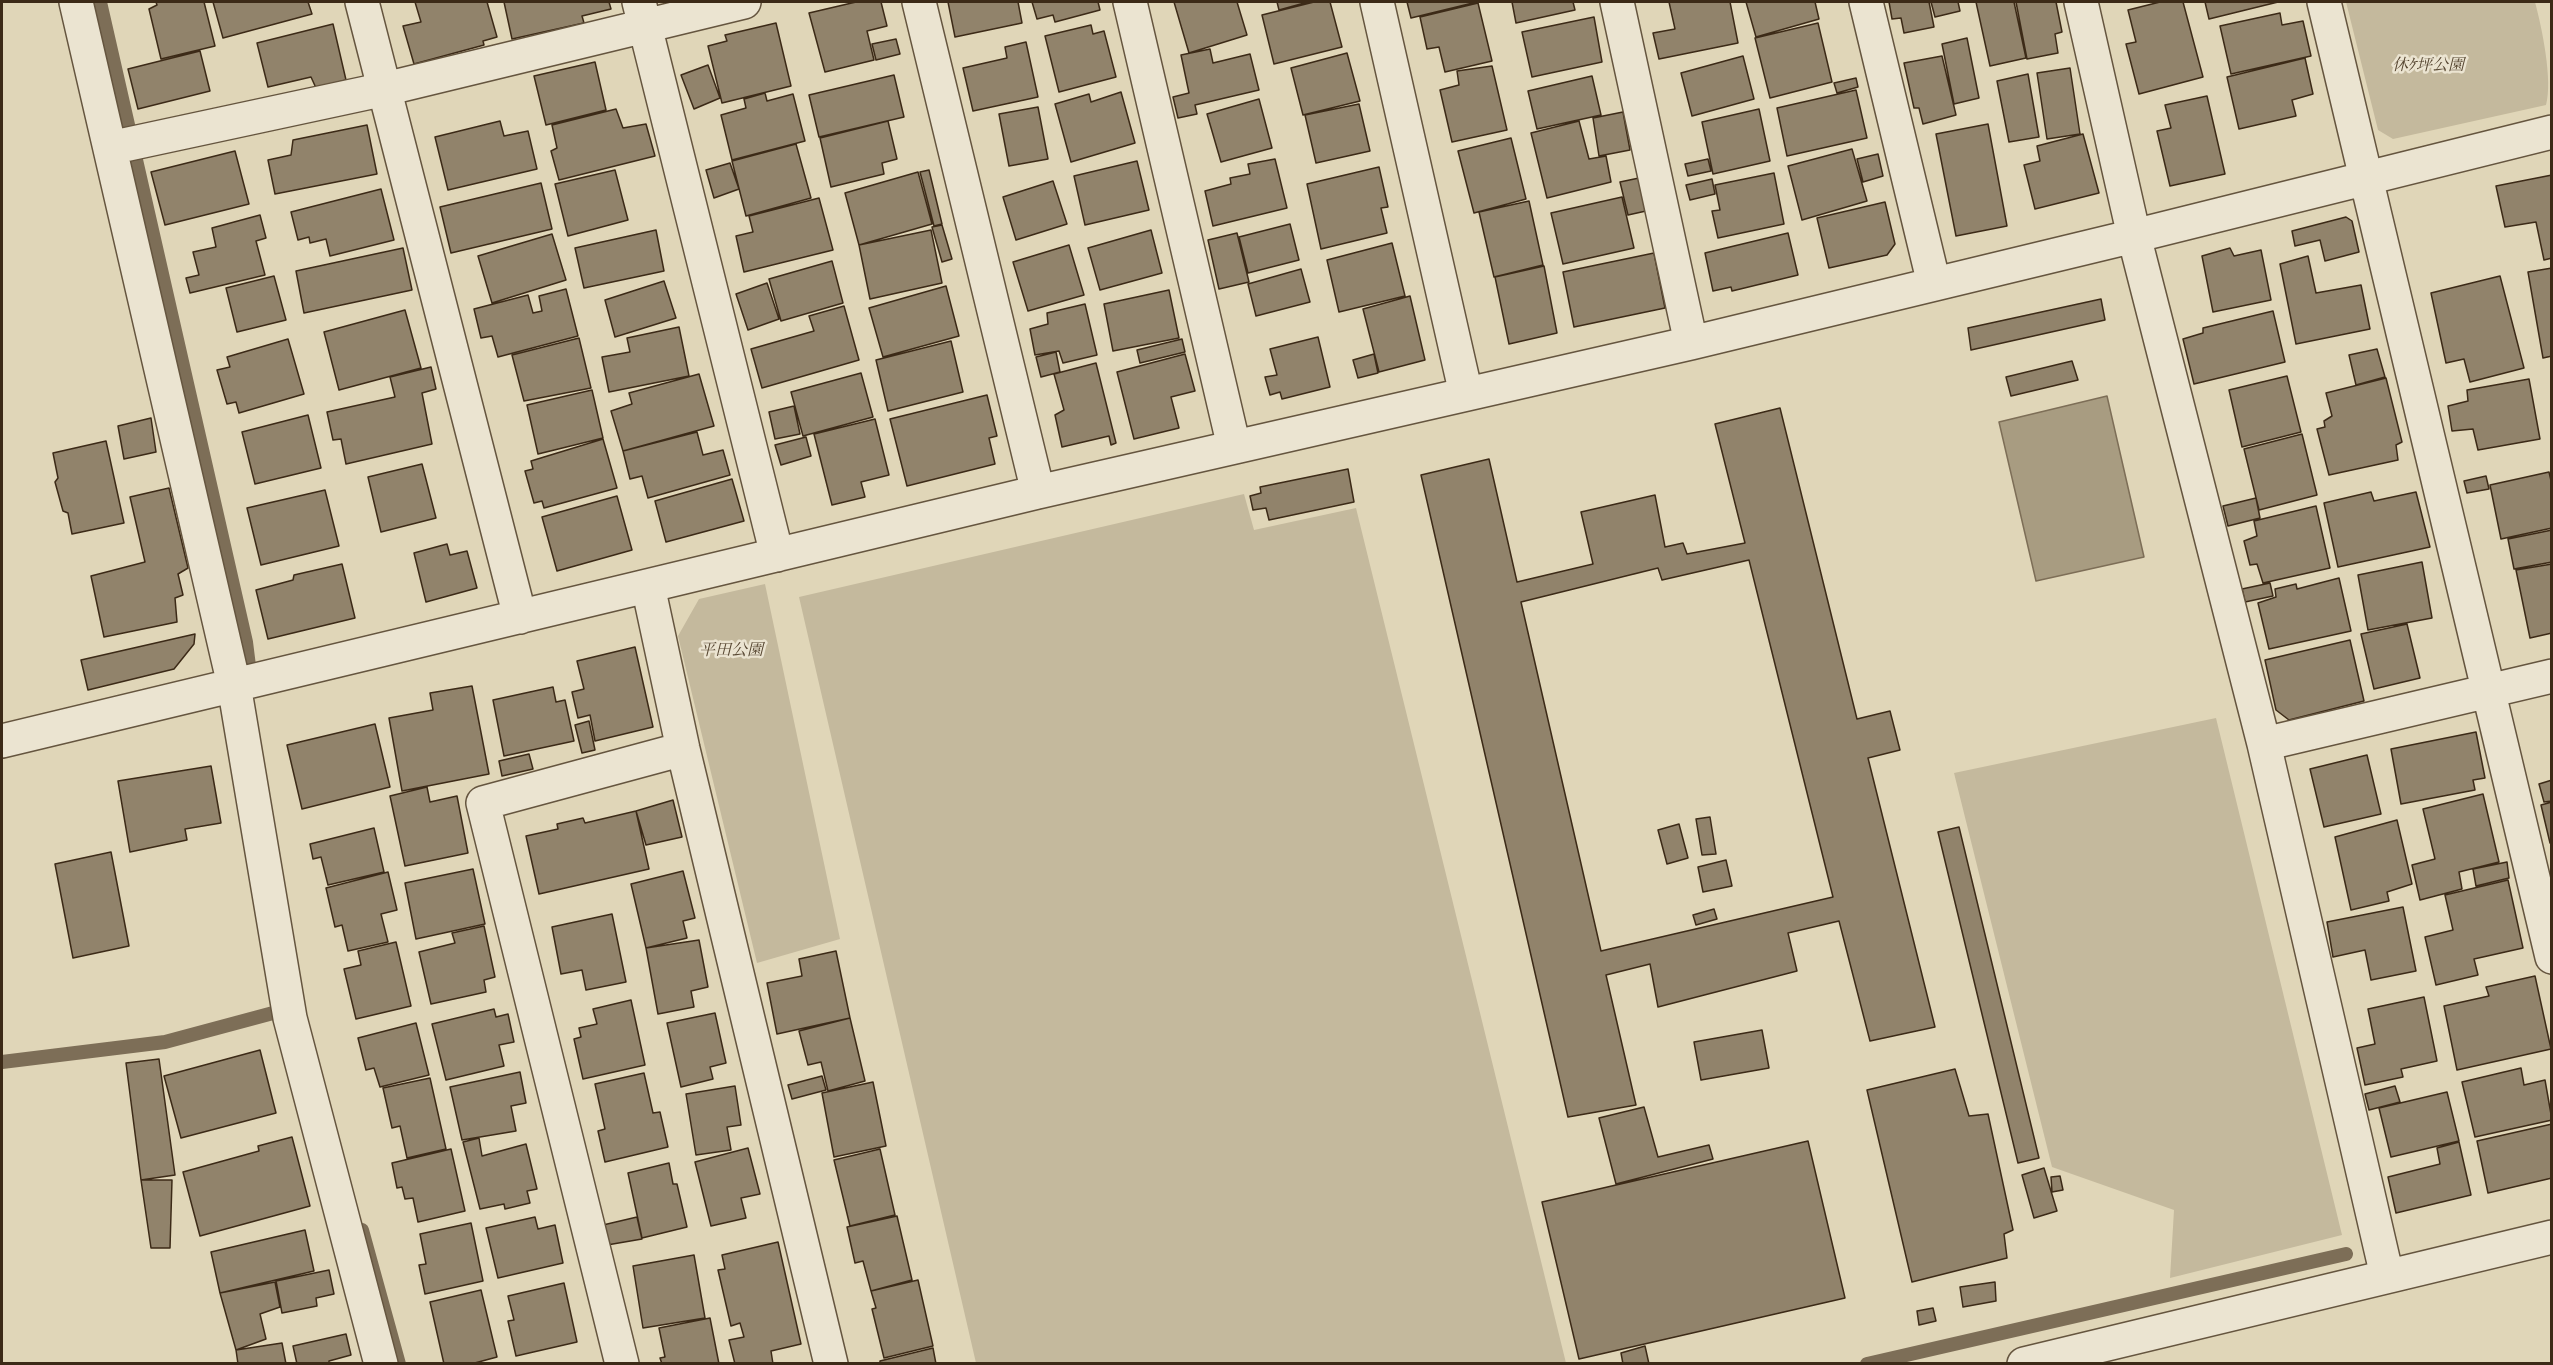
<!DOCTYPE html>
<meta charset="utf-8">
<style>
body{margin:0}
#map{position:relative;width:2553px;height:1365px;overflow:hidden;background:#e0d6b8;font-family:"Old Standard TT",serif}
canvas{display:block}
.frame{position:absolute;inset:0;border:3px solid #3c2a17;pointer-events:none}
</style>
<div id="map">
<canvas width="2553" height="1365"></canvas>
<div class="frame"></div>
</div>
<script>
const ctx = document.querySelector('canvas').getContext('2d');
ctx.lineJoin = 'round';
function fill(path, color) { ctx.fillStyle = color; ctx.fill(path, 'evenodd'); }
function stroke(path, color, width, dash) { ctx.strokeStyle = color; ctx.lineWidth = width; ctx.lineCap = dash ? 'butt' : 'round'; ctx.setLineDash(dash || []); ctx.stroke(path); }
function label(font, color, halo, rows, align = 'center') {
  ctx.font = font + ' "Old Standard TT","Noto Serif JP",serif'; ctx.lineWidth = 5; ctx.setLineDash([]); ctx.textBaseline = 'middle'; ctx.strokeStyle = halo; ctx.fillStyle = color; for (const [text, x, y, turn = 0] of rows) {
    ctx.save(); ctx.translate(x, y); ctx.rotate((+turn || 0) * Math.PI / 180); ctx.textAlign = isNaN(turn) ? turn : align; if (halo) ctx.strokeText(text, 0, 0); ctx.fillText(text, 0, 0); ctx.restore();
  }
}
fill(new Path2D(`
 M2346 2H2535C2542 28 2553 81 2546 105L2393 139 2378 130Z
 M1244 494 1254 530 1356 508 1566 1363H976L799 597Z
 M765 584 840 939 757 963 678 636 699 599Z
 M2216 718 2342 1235 2170 1278 2174 1210 2052 1167 1954 773Z`), '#c4b99d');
const water = new Path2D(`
 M2107 396 2144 557 2036 581 1999 422Z`);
fill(water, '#a89c81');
stroke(water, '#7d6e57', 1.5);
stroke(new Path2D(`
 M100 2 246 642 251 682
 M2 1062 165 1042 288 1009
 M362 1230 399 1364
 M1867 1364 2346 1254`), '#7d6e57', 14);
const building = new Path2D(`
 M156 2H204L215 46 161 59 149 9 157 5Z
 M213 2H308L312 14 223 38Z
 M415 2H487L497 37 483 41 484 45 414 64 403 26 421 22Z
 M504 2H609L611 9 582 16 584 23 512 39Z
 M856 2H881L887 26 867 31 874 60 825 72 809 13Z
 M948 2H1018L1022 23 955 37Z
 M1032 2H1098L1100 10 1055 22 1053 15 1037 19Z
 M1174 2H1237L1247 35 1189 53Z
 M1277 2H1308L1279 10Z
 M1314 2H1330L1342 47 1274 64 1262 15Z
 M1407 2H1477L1411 18Z
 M1512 2H1573L1575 10 1516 23Z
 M1669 2H1730L1738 43 1659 59 1653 33 1675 29Z
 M1746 2H1815L1819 19 1756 37Z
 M1889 2H1929L1934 27 1904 33 1901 18 1892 19Z
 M1931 2H1958L1960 11 1935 17Z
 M1976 2H2014L2026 58 1990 66Z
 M2016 2H2056L2062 32 2055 34 2058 53 2027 59Z
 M2160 2H2183L2203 77 2139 94 2126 44 2136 42 2128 10Z
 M2205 2H2278L2209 19Z
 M1478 3 1492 61 1445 72 1439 47 1427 49 1420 17Z
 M2280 13 2282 25 2303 21 2311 56 2231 74 2220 26Z
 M1594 17 1602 62 1532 77 1522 32Z
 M776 23 791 86 722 103 708 46 727 41 725 35Z
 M1818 23 1832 82 1770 98 1755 38Z
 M333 24 346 80 316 88 311 77 268 87 257 43Z
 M1091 25 1093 34 1104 31 1116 77 1059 92 1045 36Z
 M1967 38 1979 98 1954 104 1942 44Z
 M896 39 900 54 876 60 872 44Z
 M1026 42 1038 97 973 111 963 68 1007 58 1005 47Z
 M1210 49 1213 63 1250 54 1259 90 1195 105 1197 114 1178 118 1173 97 1189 93 1181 55Z
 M200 51 210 91 138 109 128 69Z
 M1347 53 1360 101 1303 115 1291 68Z
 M1743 56 1754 99 1692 116 1681 73Z
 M1942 56 1956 115 1923 124 1919 108H1914L1904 63Z
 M2305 58 2313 94 2292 100 2296 116 2239 129 2227 77Z
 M595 62 606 110 546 125 534 76Z
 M708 65 720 98 694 109 681 75Z
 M1492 66 1507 130 1452 142 1440 90 1459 85 1457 71Z
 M2070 68 2080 134 2047 139 2037 73Z
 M2028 74 2039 137 2009 142 1997 81Z
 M894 75 904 117 819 137 809 95Z
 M1592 76 1601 115 1537 129 1528 91Z
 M1856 78 1858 87 1837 93 1834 83Z
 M1856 90 1867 138 1787 156 1777 108Z
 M1121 92 1135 143 1071 162 1055 104 1089 94 1091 102Z
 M765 93 767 101 793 94 805 141 732 160 721 115 746 108 744 99Z
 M2207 96 2225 174 2170 186 2157 131 2171 128 2165 105Z
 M1259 99 1272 148 1221 162 1207 114Z
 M1359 104 1370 151 1316 163 1305 115Z
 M1038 107 1048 159 1009 166 999 114Z
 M616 109 623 128 646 124 655 156 559 180 551 151 557 148 552 125Z
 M1759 109 1770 161 1713 174 1702 122Z
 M1623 112 1630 150 1599 156 1593 118Z
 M500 121 504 136 528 131 537 169 448 190 435 137Z
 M888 121 897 159 882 163 884 174 831 187 820 138Z
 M1579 121 1589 159 1606 156 1611 182 1547 198 1531 133Z
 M1988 124 2007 226 1956 236 1936 134Z
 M367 125 377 174 275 194 268 160 291 155 293 140Z
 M2083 134 2099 193 2035 209 2024 165 2040 161 2037 146Z
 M1511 138 1526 199 1474 213 1458 151Z
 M796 144 811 198 746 216 732 161Z
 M1852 149 1867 201 1802 220 1788 166Z
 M235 151 249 204 165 225 151 172Z
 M1878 154 1883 176 1863 182 1857 159Z
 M1275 159 1287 208 1213 226 1205 191 1231 184 1230 178 1250 174 1248 164Z
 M1708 159 1711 171 1688 176 1685 164Z
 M1137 161 1149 210 1085 225 1074 176Z
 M730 163 739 189 714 198 706 170Z
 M1379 167 1388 207 1381 208 1387 233 1321 249 1307 184Z
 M615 170 628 220 568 236 555 184Z
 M929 170 942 224 934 226 920 172Z
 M918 172 932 224 859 245 845 193Z
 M1774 173 1784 224 1718 238 1712 211 1720 210 1715 185Z
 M2552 175V258L2544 260 2536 222 2505 227 2496 186Z
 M1639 178 1646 211 1628 215 1620 182Z
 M1712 179 1715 194 1690 200 1686 185Z
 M1053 181 1067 224 1016 240 1003 197Z
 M541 183 552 229 451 253 440 207Z
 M381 189 394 240 330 256 326 239 310 243 309 237 298 240 291 212Z
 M1622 197 1634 248 1563 264 1551 213Z
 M819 198 833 250 744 272 736 236 753 232 749 216Z
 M1529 201 1543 265 1494 277 1479 212Z
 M1885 202 1895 244 1887 255 1829 268 1817 218Z
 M260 215 266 238 256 241 265 275 190 293 186 278 199 275 193 252 216 247 212 228Z
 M2346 217 2352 221 2359 252 2325 261 2320 240 2295 246 2292 231Z
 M1290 224 1299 260 1248 273 1239 237Z
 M942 225 952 259 942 262 932 227Z
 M656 230 664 271 584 288 575 248Z
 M931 230 942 283 870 299 859 245Z
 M1151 230 1162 273 1100 290 1088 248Z
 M1237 233 1249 282 1219 289 1208 240Z
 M1788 233 1798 275 1732 291 1731 287 1713 291 1705 253Z
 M552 234 566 280 492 303 478 256Z
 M1392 243 1405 296 1339 312 1327 260Z
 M1069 245 1084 295 1028 311 1013 262Z
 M403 248 412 290 304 313 296 271Z
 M2230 248 2234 256 2261 250 2271 300 2213 312 2202 256Z
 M1654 253 1665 308 1574 327 1563 272Z
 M2308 256 2316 293 2361 285 2370 329 2296 344 2280 264Z
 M832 261 843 303 781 321 769 279Z
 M1544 266 1557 333 1509 344 1495 277Z
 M2552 268V356L2543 358 2528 272Z
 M1301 269 1310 302 1256 316 1248 284Z
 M274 276 286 320 237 332 226 288Z
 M2500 276 2524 368 2470 382 2464 359 2446 363 2431 293Z
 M664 281 676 318 615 337 605 300Z
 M767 283 779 319 748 330 736 294Z
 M946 286 959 336 883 357 869 308Z
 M566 289 578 336 498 357 492 336 481 338 474 309 528 295 533 313 542 311 539 296Z
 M1169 290 1179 338 1113 351 1104 304Z
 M1410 296 1425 360 1379 372 1363 309Z
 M2101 299 2105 320 1971 350 1968 328Z
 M1085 304 1097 355 1063 363 1059 351 1035 355 1030 329 1048 324 1047 313Z
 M844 306 859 360 762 388 751 349 814 331 809 316Z
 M405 310 421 368 339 390 324 332Z
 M2273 311 2285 362 2194 384 2183 339 2203 333V328Z
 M679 327 689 376 609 392 602 357 630 352 627 338Z
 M1318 337 1330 387 1282 399 1280 392 1270 395 1265 377 1277 375 1270 349Z
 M579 338 591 388 524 401 512 355Z
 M288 339 304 394 239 413 236 402 227 404 217 370 230 367 227 357Z
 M1182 339 1185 352 1140 363 1137 350Z
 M951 341 963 392 888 411 876 360Z
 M2377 349 2385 377 2356 385 2349 355Z
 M1056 352 1060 372 1041 377 1036 357Z
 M1185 354 1195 391 1171 397 1179 428 1134 439 1117 372Z
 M1374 354 1378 373 1358 378 1353 360Z
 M2072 361 2078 380 2011 396 2006 377Z
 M1096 363 1116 443 1111 445 1109 436 1062 447 1055 415 1064 410 1054 374Z
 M431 367 436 389 422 393 432 444 346 464 341 439 333 440 327 412 395 397 390 377Z
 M861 373 873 417 803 436 791 392Z
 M699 374 714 426 623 451 611 411 632 404 629 393Z
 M2287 376 2301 432 2242 447 2229 390Z
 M2386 378 2402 442 2396 445 2398 460 2329 475 2317 429 2325 427 2324 421 2332 416 2326 393Z
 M2529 379 2540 439 2478 450 2473 429 2452 431 2448 406 2468 401 2467 390Z
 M592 390 603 438 538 454 527 405Z
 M987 395 997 436 989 438 995 464 907 486 890 419Z
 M794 406 800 434 775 439 769 412Z
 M1780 408 1857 719 1890 711 1900 750 1868 758 1935 1027 1870 1041 1839 921 1788 933 1797 971 1658 1007 1650 964 1606 975 1636 1105 1568 1117 1421 475 1489 459 1517 582 1593 564 1581 512 1655 495 1665 547 1683 543 1687 554 1745 543 1715 424ZM1749 560 1833 897 1601 951 1521 602 1658 568 1662 580Z
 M308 415 321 468 255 484 242 432Z
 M151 418 156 452 124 459 118 426Z
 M875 419 889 475 861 482 865 497 832 505 814 434Z
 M697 432 703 455 723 450 730 475 648 498 642 476 630 479 623 451Z
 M2302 434 2317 495 2259 510 2244 449Z
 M806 437 811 456 781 465 775 445Z
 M603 439 617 488 544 508 542 501 534 503 525 471 533 469 531 461Z
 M106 441 124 523 72 534 68 513 63 511 55 482 58 478 53 453Z
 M422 464 436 518 381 532 368 477Z
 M1348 469 1354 502 1269 520 1266 508 1253 510 1250 496 1261 493 1260 487Z
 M2549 472 2552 485V528L2501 539 2490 485Z
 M2486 476 2489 489 2467 493 2464 481Z
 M732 479 744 521 666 542 655 501Z
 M169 488 188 568 178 574 183 595 175 598 177 622 104 637 91 576 145 562 130 497Z
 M325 490 339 546 261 565 247 508Z
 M2371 492 2374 501 2416 492 2430 547 2338 567 2324 503Z
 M617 496 632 550 557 571 542 517Z
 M2256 498 2260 518 2228 526 2223 506Z
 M2316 506 2330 568 2263 583 2257 564 2250 565 2244 541 2257 536 2254 521Z
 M2552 530V562L2514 569 2508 539Z
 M447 544 450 555 467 551 477 588 426 602 414 553Z
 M2422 562 2432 618 2368 630 2358 575Z
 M342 564 355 618 268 639 256 590 293 580 294 575Z
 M2552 564V633L2530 638 2516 570Z
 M2339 578 2351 631 2269 649 2258 603 2276 597 2275 589 2296 584 2297 589Z
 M2270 583 2273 596 2245 602 2242 589Z
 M2407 624 2420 678 2374 689 2361 634Z
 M195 634 194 644 174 669 88 690 81 660Z
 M2350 640 2364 701 2289 720 2276 710 2265 660Z
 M635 647 653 727 595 741 590 715 578 718 572 692 584 689 577 661Z
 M472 686 489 774 402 791 389 718 433 710 430 693Z
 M553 687 556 702 565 700 574 741 504 756 493 700Z
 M589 721 595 750 582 753 575 725Z
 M375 724 390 787 302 809 287 745Z
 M2476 732 2485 778 2473 780 2475 790 2401 804 2391 749Z
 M529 754 533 769 502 776 499 761Z
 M2367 755 2381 814 2324 827 2310 769Z
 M211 766 221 823 185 829 187 840 130 852 118 781Z
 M2552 780V801L2544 802 2539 784Z
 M427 787 430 802 457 796 468 853 405 866 390 796Z
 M2483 794 2499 862 2459 872 2462 889 2420 900 2412 865 2435 859 2423 809Z
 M673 800 682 837 646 845 636 811Z
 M2552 802V843H2550L2541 805Z
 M636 811 649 869 539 894 526 836 558 829 557 824 583 818 585 823Z
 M1710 817 1716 854 1702 855 1696 819Z
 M2397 820 2412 884 2387 892 2389 901 2351 910 2335 837Z
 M1679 824 1688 858 1667 864 1658 830Z
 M1959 827 2039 1158 2018 1163 1938 832Z
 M374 828 384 872 328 885 321 857 313 859 310 844Z
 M111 852 129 946 73 958 55 864Z
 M1726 860 1732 886 1703 892 1698 867Z
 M2507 862 2509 878 2476 886 2473 869Z
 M473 869 485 924 416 939 405 883Z
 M683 871 695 918 683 921 687 938 646 948 631 884Z
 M388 872 397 910 381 914 388 942 348 951 342 925 335 927 326 888Z
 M2508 880 2523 948 2474 959 2478 975 2436 985 2425 937 2453 930 2445 895Z
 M2403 907 2416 971 2371 980 2365 950 2333 957 2327 922Z
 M1714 909 1717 919 1696 925 1693 915Z
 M612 914 626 982 586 990 582 970 561 974 552 927Z
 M484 926 495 977 484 980 486 992 431 1004 419 952 455 943 452 933Z
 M699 940 708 987 691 991 694 1007 658 1014 646 948Z
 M396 942 411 1006 356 1019 344 969 361 965 358 951Z
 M836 951 850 1018 777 1034 767 983 802 976 799 959Z
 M2535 976 2551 1049 2457 1070 2444 1006 2489 996 2486 987Z
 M2424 997 2437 1061 2401 1069 2403 1077 2365 1085 2357 1048 2375 1044 2368 1009Z
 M631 1000 645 1065 583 1079 574 1039 581 1037 579 1028 597 1024 593 1009Z
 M494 1009 496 1017 508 1014 514 1042 499 1045 504 1066 446 1080 432 1024Z
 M715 1013 726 1063 710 1067 713 1079 681 1087 667 1023Z
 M850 1018 865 1081 828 1091 821 1062 808 1065 799 1031Z
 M416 1023 429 1075 380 1087 374 1068 366 1070 358 1038Z
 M1762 1030 1769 1068 1701 1080 1694 1042Z
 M260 1050 276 1113 181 1138 164 1076Z
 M159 1059 175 1175 141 1180 126 1063Z
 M2521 1068 2524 1085 2545 1080 2552 1120 2475 1137 2462 1082Z
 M1955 1069 1969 1116 1988 1114 2013 1230 2004 1234 2007 1258 1912 1282 1867 1090Z
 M520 1072 526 1103 511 1106 516 1131 462 1140 450 1087Z
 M644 1073 653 1113 660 1112 668 1147 605 1162 598 1131 605 1129 595 1084Z
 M822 1076 826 1090 792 1099 788 1085Z
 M430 1078 446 1149 407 1158 400 1126 392 1128 383 1088Z
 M873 1082 886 1146 834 1157 822 1093Z
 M735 1086 741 1125 727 1127 731 1150 696 1155 686 1094Z
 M2395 1086 2400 1102 2369 1110 2365 1094Z
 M2447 1092 2459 1141 2391 1157 2379 1108Z
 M1644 1107 1658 1157 1709 1145 1713 1159 1616 1184 1599 1118Z
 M2552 1124V1178L2488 1193 2477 1141Z
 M292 1137 310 1206 200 1236 183 1172 259 1151 258 1146Z
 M479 1138 482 1156 526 1144 537 1189 527 1191 530 1203 505 1209 504 1204 480 1209 463 1142Z
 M1808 1141 1845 1298 1579 1359 1542 1202Z
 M2459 1142 2471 1195 2396 1213 2388 1177 2440 1164 2437 1148Z
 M748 1148 760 1194 741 1198 746 1218 711 1226 695 1162Z
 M451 1149 465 1211 418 1222 413 1198 405 1199 402 1187 397 1188 392 1163Z
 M880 1149 895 1215 850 1226 834 1160Z
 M669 1163 673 1184H677L687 1227 642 1238 628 1173Z
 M2044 1168 2057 1211 2034 1218 2022 1175Z
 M2060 1176 2063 1190 2052 1192 2051 1177Z
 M141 1180H172L170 1248H151Z
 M897 1216 912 1280 871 1291 863 1261 855 1263 847 1227Z
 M535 1217 538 1229 555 1225 563 1263 498 1278 486 1228Z
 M637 1217 642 1239 607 1245 603 1225Z
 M471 1223 483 1281 425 1294 419 1265 426 1264 420 1234Z
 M305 1230 314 1271 220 1293 211 1252Z
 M778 1242 801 1344 771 1351 773 1364H735L729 1340 744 1337 740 1323 731 1326 718 1270 725 1269 722 1255Z
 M694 1255 705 1318 643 1328 633 1266Z
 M329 1270 334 1294 316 1298 317 1306 282 1313 276 1281Z
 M918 1280 933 1346 884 1358 872 1309 876 1308 871 1291Z
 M275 1282 280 1307 260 1314 266 1339 236 1350 220 1293Z
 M1995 1282 1996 1301 1963 1307 1960 1287Z
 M564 1283 577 1342 516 1356 508 1321 514 1320 508 1296Z
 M481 1290 497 1357 471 1364H444L430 1302Z
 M1933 1308 1936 1321 1919 1325 1917 1311Z
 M710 1318 719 1364H662L660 1358 665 1357 659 1328Z
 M346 1334 351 1355 329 1361V1364H297L293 1346Z
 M282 1343 286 1364H238L236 1350Z
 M1645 1346 1649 1364H1623L1621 1353Z
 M933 1348 936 1364H880V1361Z`);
fill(building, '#91836b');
stroke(building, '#3c2a17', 1.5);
const minor = new Path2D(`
 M76 2 234 685 290 1018 381 1364
 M362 2 520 617
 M639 2 777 555
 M919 2 1038 492
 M1130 2 1234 447
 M1377 2 1466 394
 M1617 2 1691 343
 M1866 2 1934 284
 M2081 2 2134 236 2264 744 2387 1276
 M2324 2 2552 957
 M110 148 385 89 744 2
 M648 586 683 749 831 1364
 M2 741 1038 492 1691 343 2134 236 2552 132
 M2264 744 2552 676
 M622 1364 483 803 683 749
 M2024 1364 2552 1237`);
stroke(minor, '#65553f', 36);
stroke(minor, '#ebe4d1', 33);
label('italic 16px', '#574732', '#ebe4d1', [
 ["休ｹ坪公園",2428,66],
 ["平田公園",731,651]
]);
</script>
